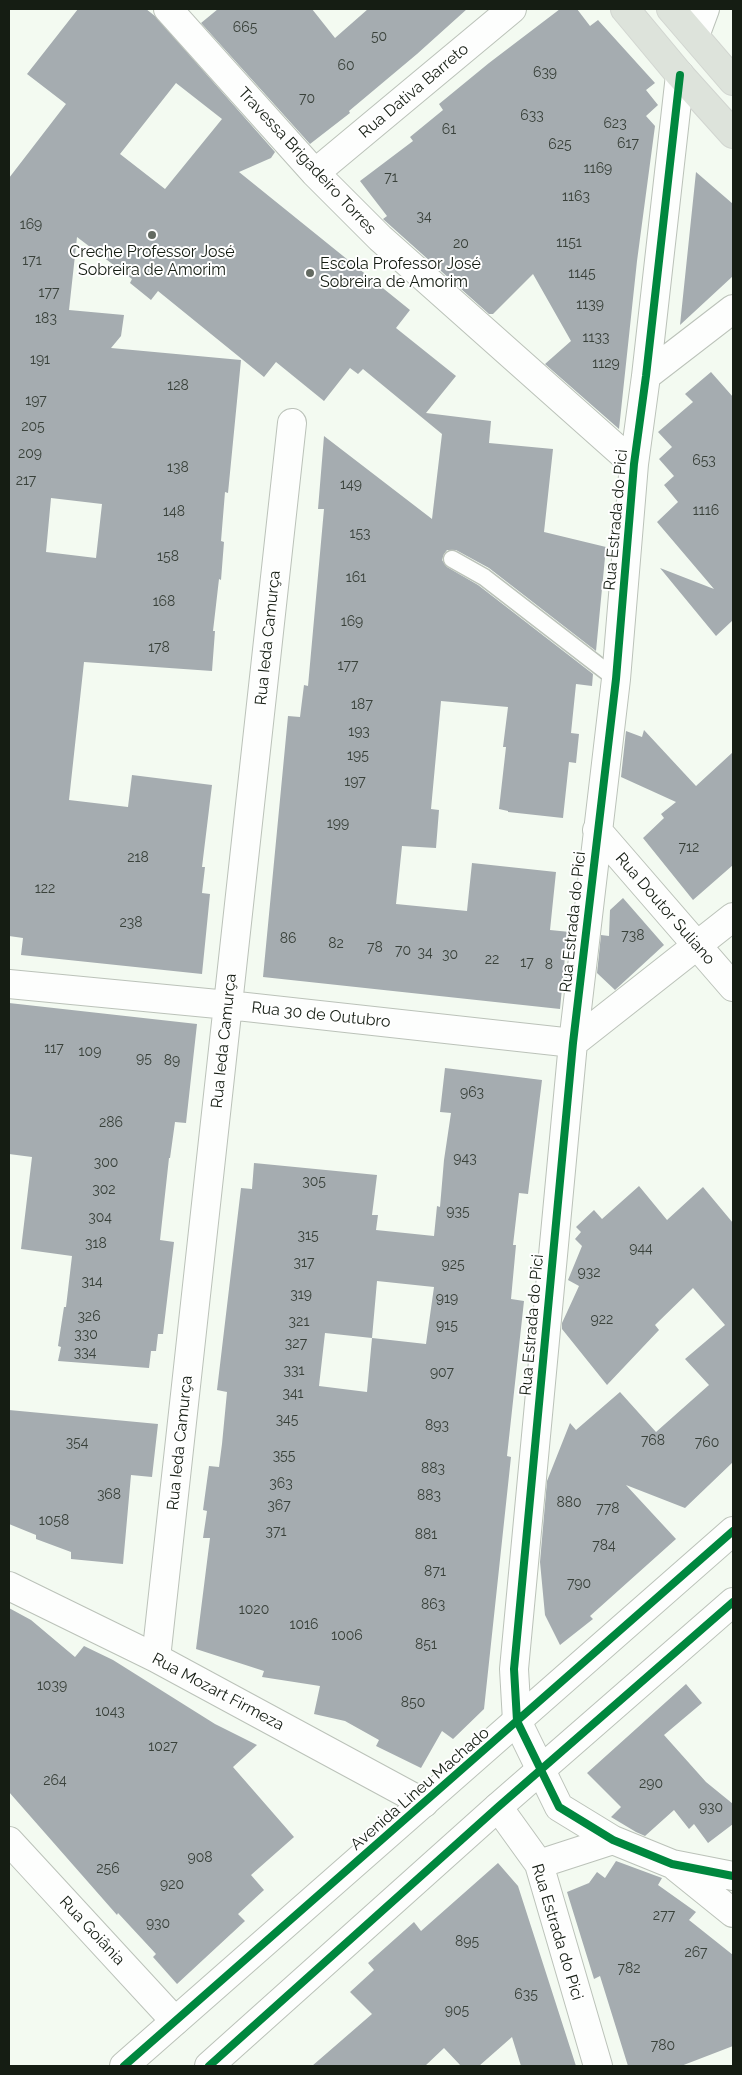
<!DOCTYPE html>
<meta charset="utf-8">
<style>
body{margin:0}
#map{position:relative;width:742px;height:2075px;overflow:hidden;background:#f3faf1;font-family:Raleway,sans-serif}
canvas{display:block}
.frame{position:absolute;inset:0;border:10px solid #151d13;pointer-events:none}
</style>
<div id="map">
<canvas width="742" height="2075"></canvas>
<div class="frame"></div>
</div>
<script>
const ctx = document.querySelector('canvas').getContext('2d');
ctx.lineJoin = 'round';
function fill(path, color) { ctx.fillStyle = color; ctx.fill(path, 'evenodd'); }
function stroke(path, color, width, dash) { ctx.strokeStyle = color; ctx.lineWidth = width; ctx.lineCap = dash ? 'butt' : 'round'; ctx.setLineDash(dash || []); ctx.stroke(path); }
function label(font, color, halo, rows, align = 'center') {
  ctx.font = font + ' Raleway,sans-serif'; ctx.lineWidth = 4; ctx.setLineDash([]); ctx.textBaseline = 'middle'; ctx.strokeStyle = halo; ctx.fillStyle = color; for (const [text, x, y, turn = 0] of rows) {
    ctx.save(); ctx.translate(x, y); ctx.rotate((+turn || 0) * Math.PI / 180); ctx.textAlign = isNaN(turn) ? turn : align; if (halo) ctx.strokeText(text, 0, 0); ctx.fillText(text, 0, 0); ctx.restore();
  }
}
fill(new Path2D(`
 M78 9H146L155 16 275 152 271 158 239 172 410 310 396 328 456 376 426 413 491 421 489 443 553 449 544 532 606 547 596 651 489 568 456 550H447L444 554 442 560 447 567 478 585 593 674 592 686 576 684 571 733 579 734 576 763 569 762 563 818 508 812V811L499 809 506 747H503L508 707 441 701 431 809 439 810 436 848 402 846 396 904 467 911 472 863 556 872 550 930 570 932 568 948 566 946 560 1009 263 977 288 716 300 717 304 685 308 686 324 509H318L324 436 432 519 442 434 363 369 358 374 350 368 324 401 276 362 264 377 158 291 151 300 130 283 132 279 77 237 69 310 124 315 121 336 111 348 241 360 228 493 225 492 221 541 224 542 221 580 219 579 213 631H215L212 671 84 662 69 800 128 807 132 775 212 785 202 867H205L202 893 210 894 202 974 21 955 23 938 9 936V178L66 104 27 74ZM176 83 222 119 165 189 120 154ZM51 498 102 504 96 558 46 552Z
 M218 9H312L335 38 368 9H467L417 54 349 111 350 113 310 144 201 23Z
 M560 9H577L590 26 598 20 655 83 646 90 658 105 646 116 655 126 637 261 619 429 545 364 571 341 533 274 493 314H489L383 219 387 216 360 181 413 141 410 137 443 110 439 104 489 63Z
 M696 172 733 204V276L680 325Z
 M711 372 733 397V620L716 636 660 568 714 589 657 522 678 502 664 485 674 476 659 459 672 447 658 432 693 402 685 394Z
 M644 730 696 786 733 752V865L693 900 643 838 664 818 661 814 676 802 621 777 626 731 642 737Z
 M623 898 664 945 615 990 597 973 601 935 609 936 610 910Z
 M9 1003 197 1024 186 1123 175 1122 170 1158H169L160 1240 174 1242 163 1334H158L156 1351H151L149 1368 58 1361 61 1347 58 1346 64 1307H66L72 1256 21 1249 32 1157 9 1154Z
 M445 1068 542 1080 528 1194 519 1193 513 1245H516L511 1299 524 1301 507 1456 511 1457 484 1709 453 1739 442 1731 421 1768 376 1746 379 1740 345 1721 314 1714 320 1686 262 1677 264 1671 196 1649 210 1538H203L207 1511 203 1510 209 1466 219 1467 222 1444 227 1392 217 1390 241 1188 252 1189 254 1163 377 1175 372 1215H378L376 1230 434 1236 437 1206 440 1207 444 1160 451 1113 440 1112ZM377 1281 434 1287 426 1344 372 1338 367 1392 319 1386 325 1333 372 1338Z
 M639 1186 667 1220 703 1187 733 1223V1462L685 1508 626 1485 676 1539 590 1616 593 1619 560 1645 545 1615 540 1562 547 1481 570 1423 576 1430 620 1392 656 1432 709 1385 685 1359 725 1325 693 1288 655 1325 659 1330 607 1385 562 1329V1323L579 1286 568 1280 582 1246 575 1239 581 1232 576 1227 594 1210 602 1219Z
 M9 1410 158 1424 152 1477 131 1475 123 1564 71 1559V1552L36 1539V1535L9 1524Z
 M9 1608 31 1620 75 1657 84 1646 113 1660 215 1724 257 1745 233 1767 294 1837 251 1875 264 1890 238 1914 245 1921 177 1984 153 1957 156 1954 118 1913 117 1915 9 1792Z
 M686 1684 702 1703 664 1735 706 1782 733 1804V1824L708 1843 694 1824 689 1829 674 1810 645 1836 636 1832 611 1817 621 1807 587 1773Z
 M616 1861 662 1878 658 1885 696 1912 689 1920 733 1955V2046L681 2066H628L600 1976 594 1979 567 1892 589 1883 597 1872 605 1878Z
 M498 1863 518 1886 576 2066H521L512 2037 479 2066H461L444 2048 425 2066H312L372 2014 350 1992 374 1970 368 1963 414 1922 421 1931Z`), '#a5acb0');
const service = new Path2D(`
 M452 559 484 577 616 679`);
const minor = new Path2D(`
 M168 9 315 173 380 238 634 464
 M695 36 705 9
 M680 75 646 376 634 464 616 679 573 1043 514 1669 517 1721 559 1807 613 1840 672 1864 733 1876
 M315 173 512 9
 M646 376 733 309
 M597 830 733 987
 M9 984 228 1005 573 1043
 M573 1043 733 917
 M9 1586 156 1658 424 1803
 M156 1658 292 423
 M498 1807 539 1864 598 2066
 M9 1841 175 2021
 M539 1864 613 1840
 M676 1867 733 1913`);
const tertiary = new Path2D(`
 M124 2066 733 1531
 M209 2066 498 1807 733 1602`);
const primary = new Path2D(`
 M625 9 680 75 733 134
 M671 9 733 81`);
stroke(service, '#bbc2b9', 19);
stroke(minor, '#bbc2b9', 30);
stroke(tertiary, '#bbc2b9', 30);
stroke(primary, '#d1d5d0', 30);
stroke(service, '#fdfefd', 16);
stroke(minor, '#fdfefd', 28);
stroke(tertiary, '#fdfefd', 28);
stroke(primary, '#dde3db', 28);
stroke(new Path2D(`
 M680 75 646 376 634 464 616 679 573 1043 514 1669 517 1721 559 1807 613 1840 672 1864 733 1876
 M124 2066 733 1531
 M209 2066 498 1807 733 1602`), '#00873e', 8);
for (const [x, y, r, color] of [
 [152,235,5,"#636a61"],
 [310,273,5,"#636a61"]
]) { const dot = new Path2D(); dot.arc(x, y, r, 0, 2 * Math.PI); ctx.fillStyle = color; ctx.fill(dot); stroke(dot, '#fff', 2); }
label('14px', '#39413a', null, [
 ["665",245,28],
 ["50",379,37],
 ["60",346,66],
 ["639",545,73],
 ["70",307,99],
 ["633",532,116],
 ["623",615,124],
 ["61",449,130],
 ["617",628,144],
 ["625",560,145],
 ["1169",598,169],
 ["71",391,178],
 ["1163",576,197],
 ["34",424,217],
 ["169",31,225],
 ["1151",569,243],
 ["20",461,244],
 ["171",32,261],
 ["1145",582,274],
 ["177",49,293],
 ["1139",590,305],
 ["183",46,319],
 ["1133",596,338],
 ["191",40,360],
 ["1129",606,364],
 ["128",178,386],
 ["197",36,401],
 ["205",33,427],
 ["209",30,454],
 ["653",704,461],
 ["138",178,468],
 ["217",26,481],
 ["149",351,485],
 ["1116",706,511],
 ["148",174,512],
 ["153",360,534],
 ["158",168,557],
 ["161",356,578],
 ["168",164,602],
 ["169",352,622],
 ["178",159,648],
 ["177",348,666],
 ["187",362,705],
 ["193",359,732],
 ["195",358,756],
 ["197",355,782],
 ["199",338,824],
 ["712",689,848],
 ["218",138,858],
 ["122",45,889],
 ["238",131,923],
 ["738",633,936],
 ["86",288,939],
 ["82",336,944],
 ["78",375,948],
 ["70",403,951],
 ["34",425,953],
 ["30",450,955],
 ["22",492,960],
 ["17",527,963],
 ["8",549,965],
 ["117",54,1049],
 ["109",90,1052],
 ["95",144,1059],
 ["89",172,1061],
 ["963",472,1093],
 ["286",111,1123],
 ["943",465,1159],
 ["300",106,1163],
 ["305",314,1182],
 ["302",104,1190],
 ["935",458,1212],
 ["304",100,1218],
 ["315",308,1236],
 ["318",96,1244],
 ["944",641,1249],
 ["317",304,1263],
 ["925",453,1265],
 ["932",589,1273],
 ["314",92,1282],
 ["319",301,1295],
 ["919",447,1299],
 ["326",89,1317],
 ["922",602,1320],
 ["321",299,1322],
 ["915",447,1326],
 ["330",86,1335],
 ["327",296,1344],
 ["334",85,1353],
 ["331",294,1371],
 ["907",442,1373],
 ["341",293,1394],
 ["345",287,1420],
 ["893",437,1426],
 ["768",653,1441],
 ["354",77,1443],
 ["760",707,1443],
 ["355",284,1456],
 ["883",433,1469],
 ["363",281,1484],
 ["368",109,1495],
 ["883",429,1496],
 ["880",569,1503],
 ["367",279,1506],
 ["778",608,1509],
 ["1058",54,1521],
 ["371",276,1532],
 ["881",426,1535],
 ["784",604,1546],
 ["871",435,1572],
 ["790",579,1584],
 ["863",433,1605],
 ["1020",254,1610],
 ["1016",304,1625],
 ["1006",347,1636],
 ["851",426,1645],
 ["1039",52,1686],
 ["850",413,1703],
 ["1043",110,1712],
 ["1027",163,1747],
 ["264",55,1781],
 ["290",651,1784],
 ["930",711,1808],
 ["908",200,1858],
 ["256",108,1869],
 ["920",172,1885],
 ["277",664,1916],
 ["930",158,1924],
 ["895",467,1942],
 ["267",696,1953],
 ["782",629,1969],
 ["635",526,1995],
 ["905",457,2011],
 ["780",663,2046]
]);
label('16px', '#151d13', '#fff', [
 ["Rua Dativa Barreto",414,91,-40],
 ["Travessa Brigadeiro Torres",307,161,47],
 ["Rua Estrada do Pici",616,520,-85],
 ["Rua Ieda Camurça",268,638,-84],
 ["Rua Doutor Suliano",665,909,49],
 ["Rua Estrada do Pici",573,922,-84],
 ["Rua 30 de Outubro",321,1015,6],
 ["Rua Ieda Camurça",224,1041,-84],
 ["Rua Estrada do Pici",532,1325,-85],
 ["Rua Ieda Camurça",180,1443,-84],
 ["Rua Mozart Firmeza",218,1692,28],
 ["Avenida Lineu Machado",420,1789,-41],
 ["Rua Goiânia",92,1931,47],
 ["Rua Estrada do Pici",557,1932,73]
]);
label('16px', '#151d13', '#fff', [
 ["Creche Professor José",152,252],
 ["Sobreira de Amorim",152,270],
 ["Escola Professor José",320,264,"left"],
 ["Sobreira de Amorim",320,282,"left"]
]);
</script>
